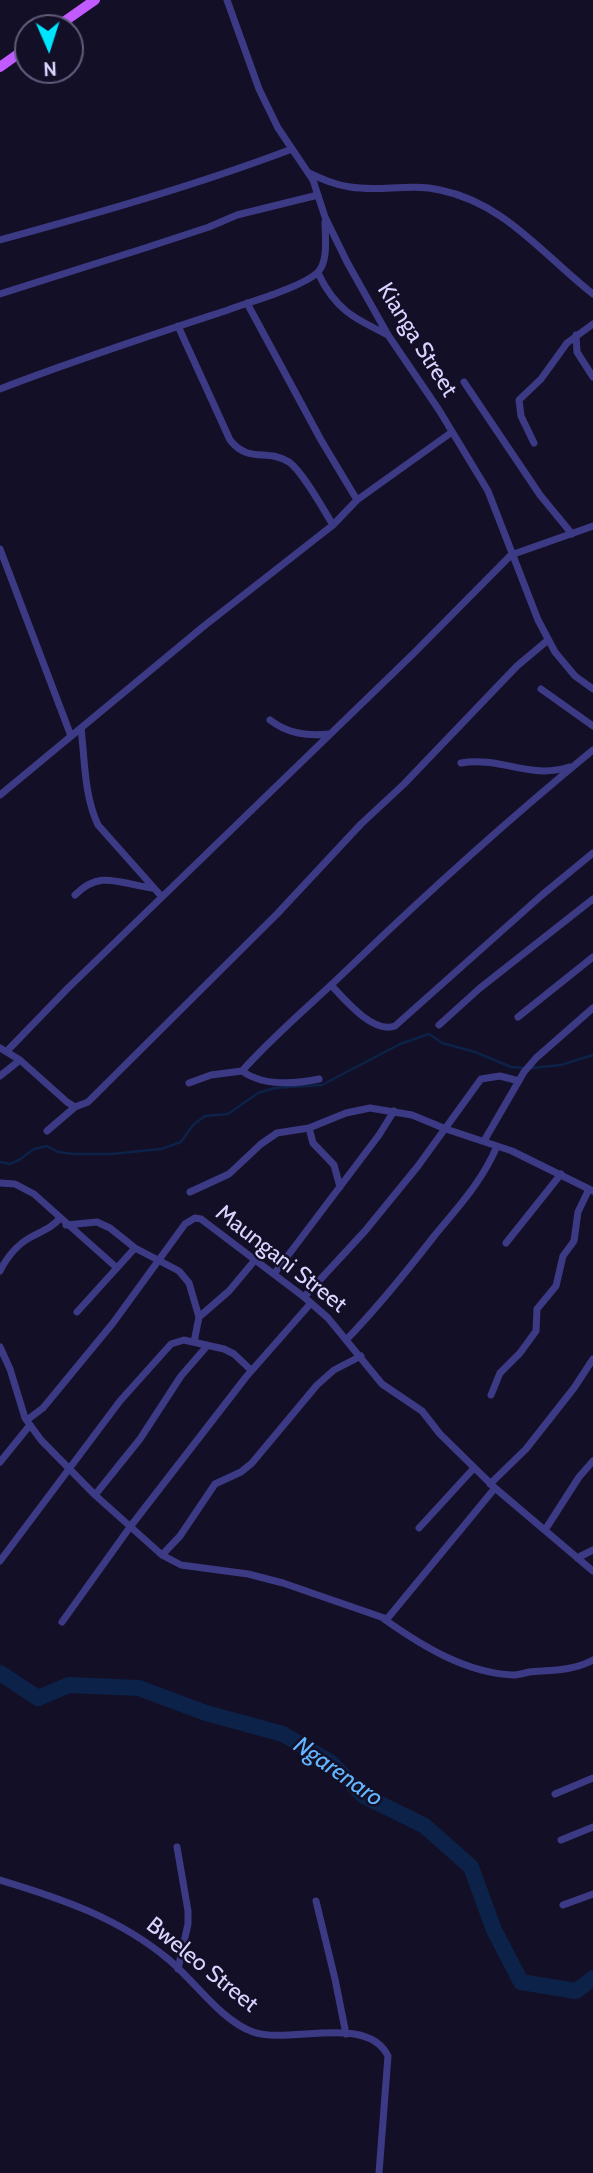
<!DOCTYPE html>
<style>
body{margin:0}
#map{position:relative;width:593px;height:2173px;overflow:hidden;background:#130f26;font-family:Cabin,sans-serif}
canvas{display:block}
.north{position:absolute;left:14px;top:14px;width:70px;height:70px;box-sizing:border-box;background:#130f26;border:2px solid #625e7d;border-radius:50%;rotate:177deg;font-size:19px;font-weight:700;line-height:28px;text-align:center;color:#d9d4ff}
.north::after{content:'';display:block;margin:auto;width:24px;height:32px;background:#00e5ff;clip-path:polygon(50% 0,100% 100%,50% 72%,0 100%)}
</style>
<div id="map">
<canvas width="593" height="2173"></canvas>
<div class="north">N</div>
</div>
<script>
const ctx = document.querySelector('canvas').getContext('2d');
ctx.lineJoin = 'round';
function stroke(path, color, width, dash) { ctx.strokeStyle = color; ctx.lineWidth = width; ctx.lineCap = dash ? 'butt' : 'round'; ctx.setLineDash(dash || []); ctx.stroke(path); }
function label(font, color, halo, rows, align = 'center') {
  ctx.font = font + ' Cabin,sans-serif'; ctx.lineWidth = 5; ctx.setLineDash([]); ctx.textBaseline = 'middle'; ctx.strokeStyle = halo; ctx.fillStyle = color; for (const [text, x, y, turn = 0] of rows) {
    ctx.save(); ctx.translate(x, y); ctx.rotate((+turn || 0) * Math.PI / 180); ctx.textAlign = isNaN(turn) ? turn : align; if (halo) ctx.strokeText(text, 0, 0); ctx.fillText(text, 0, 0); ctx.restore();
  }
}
stroke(new Path2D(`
 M532 1068 561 1065 593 1055
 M0 1162 10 1164 19 1160 34 1149 47 1146 58 1152 74 1154H112L161 1149 181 1142 193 1125 205 1116 228 1114 258 1093 275 1088 322 1085 400 1044 429 1034 442 1043 475 1052 511 1067 525 1068`), '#0c2248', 2.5);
stroke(new Path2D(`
 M0 1673 38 1698 69 1685 139 1688 206 1713 283 1734 330 1762 364 1796 425 1826 471 1867 494 1930 521 1982 576 1991 593 1978`), '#0c2248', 16);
stroke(new Path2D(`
 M227 0 259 89 278 128 313 180 325 217 347 262 388 335 439 410 488 491 538 620 555 652 575 676 593 689
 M309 173C322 179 335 185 350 187 380 192 410 183 440 190 505 203 544 256 593 294
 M0 240C98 213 197 185 292 149
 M318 273C335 309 353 318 388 335
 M0 294 145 248 209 227 237 215 318 195
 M247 303 321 440 357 500
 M178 326 230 440C249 464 267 448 289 462 303 472 323 509 333 525
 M576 335 577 352 593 377
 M464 382 540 495 572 534
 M0 389C75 360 152 335 228 310 249 302 302 287 317 273 329 262 325 236 325 222
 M534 443 521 416 519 400 541 379 567 343 593 324
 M0 549 71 736
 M541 689 593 726
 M270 720C288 734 307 736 329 734
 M81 728C85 761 84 795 98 825L162 897
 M461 763C501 756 530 780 569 767
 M0 795 204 626 333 525 357 500 452 432
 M75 895C101 869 119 884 152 888
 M331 985C345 1000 373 1034 395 1026L542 895 593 853
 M518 1017 593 957
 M439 1025 480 988 593 899
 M0 1048 20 1060 67 1102 75 1107 88 1102 277 914 361 824 404 784 517 666 548 640
 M7 1051 68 988 414 653 511 555 593 526
 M242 1071C275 1034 314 1002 350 967 428 892 509 819 593 750
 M0 1076 20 1060
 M189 1083 211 1075 242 1071C263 1086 295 1084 319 1079
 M309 1128 313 1143 334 1165 340 1187
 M47 1131 75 1107
 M484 1141 524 1072 536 1058 593 1008
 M0 1183 15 1184 34 1194 117 1268
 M190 1192 229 1174 261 1144 277 1133 309 1128 346 1113 370 1108 412 1115 446 1129 512 1151 593 1191
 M66 1225 97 1222 110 1228 135 1248 179 1271 189 1283 199 1317
 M506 1243 561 1174
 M0 1271C7 1257 16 1245 31 1237 42 1231 52 1228 60 1218
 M274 1274 379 1135 394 1111
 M304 1297 365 1231 418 1166 481 1079 500 1076 519 1081
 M77 1312 135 1248
 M347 1339C379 1306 407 1271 435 1235 459 1206 483 1180 497 1146
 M194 1342 199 1317 229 1291 255 1260
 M0 1347 10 1369 25 1418 41 1440 95 1495 162 1555 181 1565 248 1574 283 1583 387 1619 495 1488
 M491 1395 500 1373 520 1353 536 1331 537 1309 556 1286 563 1256 574 1241 578 1212 589 1189
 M27 1420 43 1408 113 1323 185 1224 195 1218 201 1219 304 1297 328 1318 382 1384 422 1411 440 1434 495 1488 593 1571
 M0 1462 30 1425
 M490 1484 526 1449 574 1388 593 1359
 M95 1495 140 1439 181 1376 207 1346
 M419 1528 474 1468
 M545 1530 579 1477 593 1461
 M162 1555 180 1536 215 1484 241 1472 252 1463 317 1385 334 1370 361 1356
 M577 1558 593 1550
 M0 1561 120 1401 171 1344 184 1340 224 1349 234 1354 251 1370
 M384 1619C422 1646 466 1673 513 1675 519 1675 524 1673 529 1672 552 1670 572 1671 593 1660
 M62 1622 130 1527 246 1377 311 1303
 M555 1794 593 1778
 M561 1840 593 1827
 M177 1847 188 1911V1924L178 1969
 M0 1880C60 1898 119 1918 168 1959 194 1980 220 2020 253 2032 289 2045 367 2013 388 2056L379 2173
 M316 1901 335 1979 346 2034
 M563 1905 593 1894`), '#3d3a85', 7);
stroke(new Path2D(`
 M55 28 95 0
 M0 67 28 47`), '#c25bff', 10);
label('23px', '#d9d4ff', '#130f26', [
 ["Kianga Street",417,340,58],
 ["Maungani Street",281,1259,38],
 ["Bweleo Street",202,1965,39]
]);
label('italic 24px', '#62b6ff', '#130f26', [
 ["Ngarenaro",338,1772,35]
]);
</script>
